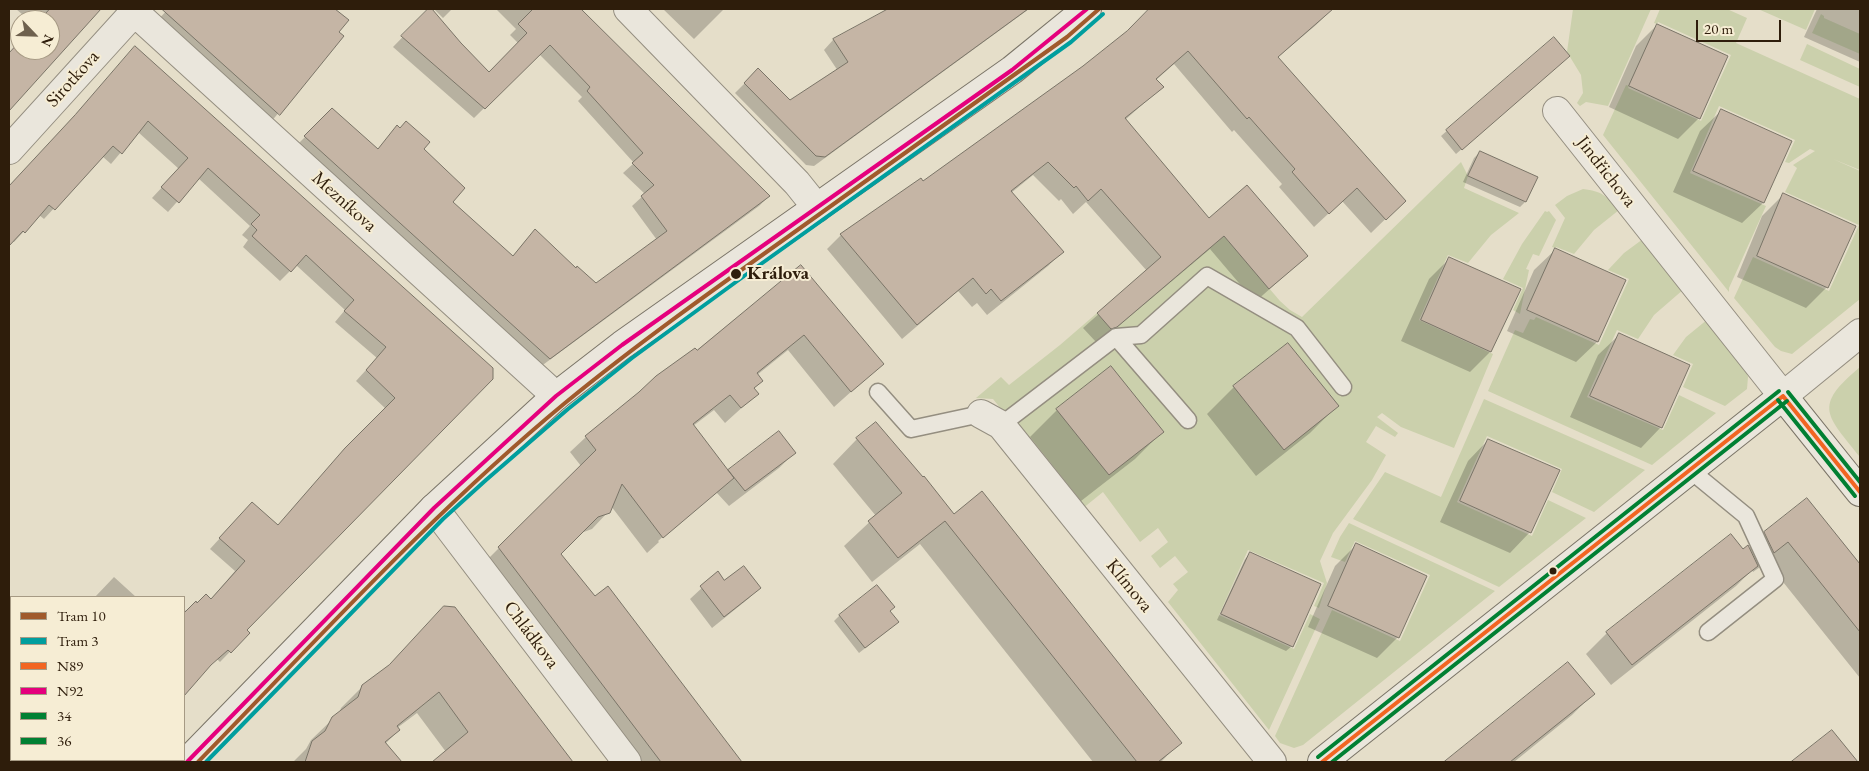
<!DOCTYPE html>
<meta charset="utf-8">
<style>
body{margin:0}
#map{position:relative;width:1869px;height:771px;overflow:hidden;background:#e5dec9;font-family:"EB Garamond",serif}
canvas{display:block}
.frame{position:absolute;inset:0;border:10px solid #2e1d0b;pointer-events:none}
.legend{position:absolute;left:10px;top:596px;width:175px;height:165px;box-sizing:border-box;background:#f6edd4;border:1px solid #a69a84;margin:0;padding:6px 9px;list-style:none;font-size:15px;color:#2e1d0b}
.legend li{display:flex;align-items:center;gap:10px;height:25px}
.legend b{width:25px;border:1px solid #a69a84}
.north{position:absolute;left:10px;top:10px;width:50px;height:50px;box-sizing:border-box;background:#f6edd4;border:1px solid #a69a84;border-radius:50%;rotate:114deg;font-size:14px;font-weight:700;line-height:20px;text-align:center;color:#2e1d0b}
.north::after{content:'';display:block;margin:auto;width:18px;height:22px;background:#6e614e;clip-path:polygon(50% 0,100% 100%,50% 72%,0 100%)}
.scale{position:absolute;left:1696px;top:20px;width:85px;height:22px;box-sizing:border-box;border:2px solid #2e1d0b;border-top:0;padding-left:6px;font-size:15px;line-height:18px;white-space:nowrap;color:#2e1d0b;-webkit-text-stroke:4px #f6edd4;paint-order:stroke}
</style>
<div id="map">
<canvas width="1869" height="771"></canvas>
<div class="frame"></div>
<ul class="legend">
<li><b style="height:6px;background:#a05a2c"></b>Tram 10</li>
<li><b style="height:6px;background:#009e9e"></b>Tram 3</li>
<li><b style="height:6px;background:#f26522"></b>N89</li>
<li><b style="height:6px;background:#e5007d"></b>N92</li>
<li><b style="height:6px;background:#008033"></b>34</li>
<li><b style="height:6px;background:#008033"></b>36</li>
</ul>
<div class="north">N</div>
<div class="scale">20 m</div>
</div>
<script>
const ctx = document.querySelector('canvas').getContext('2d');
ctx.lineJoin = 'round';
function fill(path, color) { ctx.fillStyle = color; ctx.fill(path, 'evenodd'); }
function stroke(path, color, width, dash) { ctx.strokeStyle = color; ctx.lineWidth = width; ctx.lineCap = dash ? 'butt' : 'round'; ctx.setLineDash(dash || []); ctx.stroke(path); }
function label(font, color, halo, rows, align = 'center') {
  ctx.font = font + ' "EB Garamond",serif'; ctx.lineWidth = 4; ctx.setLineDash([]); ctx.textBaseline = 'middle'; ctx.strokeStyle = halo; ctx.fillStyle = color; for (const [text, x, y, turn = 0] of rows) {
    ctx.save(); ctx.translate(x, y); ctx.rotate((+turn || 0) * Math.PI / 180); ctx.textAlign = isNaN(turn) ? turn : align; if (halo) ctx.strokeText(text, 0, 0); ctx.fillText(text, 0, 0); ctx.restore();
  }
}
fill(new Path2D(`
 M1573 9H1651L1608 106 1586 102 1580 106 1577 103 1583 93 1581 75 1567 52Z
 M1660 9H1727L1747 18 1736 43 1860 99V170L1833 159 1860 171V299L1792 354 1781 351 1775 347 1734 298 1753 257 1829 291 1859 225 1785 192 1797 168 1793 165 1815 151 1810 149 1789 163 1785 162 1795 140 1719 106 1690 173 1766 206 1729 288V292L1603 135 1626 85 1629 86 1628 88 1701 121 1731 55 1658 22 1657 24 1654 23Z
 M1758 9H1815L1806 30Z
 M1821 14 1824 16V18L1860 34V54L1812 33Z
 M1807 44 1860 69V87L1800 60Z
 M1461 162 1468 176 1464 188 1519 213 1491 235 1468 263 1448 255 1419 320 1493 354 1454 448 1401 427 1382 413 1377 417 1398 433 1395 437 1376 426 1366 442 1386 455 1372 480 1333 533 1320 561 1327 583 1319 608 1314 606 1324 583 1248 550 1219 615 1294 649 1310 614 1320 619 1269 730 1168 602 1178 590 1173 584 1188 572 1175 556 1160 568 1151 556 1168 542 1158 528 1140 542 1103 492 1082 509 993 399 976 398 1001 377 1009 385 1060 345 1097 313 1108 325 1122 323 1197 259 1209 218 1280 301 1290 310 1302 317Z
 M1583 189C1602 191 1606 196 1619 210L1594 230 1574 254 1556 247 1555 248 1552 247 1565 218 1555 205 1567 196Z
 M1545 211 1547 212 1549 211 1556 220 1539 256 1533 254 1526 269 1529 270 1520 314 1513 310 1523 288 1503 279 1522 244Z
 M1643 239 1684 289 1654 315 1638 339 1617 330 1587 397 1663 430 1679 395 1716 413 1652 465 1488 391 1515 330 1523 333 1530 319 1534 320 1536 317 1599 345 1629 279 1608 270 1624 253Z
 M1708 319 1746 369 1748 377 1747 389 1725 406 1683 387 1693 364 1673 355 1686 337Z
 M1860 367V457C1827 415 1812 407 1860 367Z
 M1484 399 1645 470 1594 512 1552 492 1562 469 1487 436 1457 502 1532 536 1548 500 1586 518 1499 587 1353 519 1385 472 1441 497Z
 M1349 523 1495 591 1303 745 1294 748 1280 743 1275 736 1332 610 1400 641 1430 575 1355 541 1345 562 1331 557 1340 537Z`), '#cbd0ac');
fill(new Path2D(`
 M16 9H91L96 13 9 108V54L20 42V50H50V20H29Z
 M168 9H278L302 34 324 9H333L347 20 338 33 343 36 270 123 157 21Z
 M430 9 460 44 489 73 518 43 510 35 516 29 496 9H580L769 196 759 206 540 367 296 146 332 110 377 150 397 127 422 149 451 202 512 257 526 240 576 269 596 284 657 240 632 206 645 194 623 173 634 163 578 101 582 97 539 54 474 118 393 47Z
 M434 9H452L443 18Z
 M663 9H724L694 39Z
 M895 9H1029L814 166 806 165 735 93 758 70 790 101 838 71 824 50 833 40 861 25 864 30Z
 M1151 9H1328L1330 11 1316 25 1277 58 1404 201 1371 233 1342 201 1314 227 1279 187 1282 184 1234 130 1232 132 1174 64 1156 80 1162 87 1125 120 1209 220 1307 256 1255 302 1210 249 1101 341 1096 342 1083 328 1147 271 1086 202 1073 214 1061 199 1059 201 1033 175 1011 193 1062 252 1048 266 987 315 977 303 972 307 958 291 902 339 827 249 841 235 923 183 1084 67 1127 33Z
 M1817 9H1860V62L1804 37Z
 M1657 25 1699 118 1678 139 1609 107 1636 46Z
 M1553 39 1563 61 1456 154 1441 136Z
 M125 58 492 369 245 631 248 633 220 662 217 659 206 669 184 694V611L188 610 210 600 235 571 210 549 242 514 278 526 386 409 356 381 377 358 335 322 345 310 296 265 280 281 243 247 248 240 242 235 250 226 198 178 168 212 152 198 179 169 138 132 111 164 102 156 44 219 39 215 14 242 12 241 9 244V187L65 127Z
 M1721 111 1763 203 1742 223 1673 192 1700 131Z
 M1480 152 1525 202 1520 207 1463 182 1474 158Z
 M1783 195 1827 287 1806 308 1737 277 1762 216Z
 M1555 250 1625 281 1597 342 1576 362 1507 331 1534 270Z
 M1449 259 1490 352 1470 372 1401 341 1429 279Z
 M801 266 882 364 834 407 788 350 757 375 762 381 753 389 757 394 725 423 714 410 693 426 728 472 779 433 794 453 779 468 729 506 717 493V490L658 541 659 542 647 553 611 506 608 512 592 529 581 533 560 554 595 598 608 588 740 762H632L483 564 581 466 570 452 586 437 697 352Z
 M1619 335 1661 427 1641 448 1570 417 1598 355Z
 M1288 344 1337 406 1310 433 1256 476 1207 414 1234 387Z
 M1057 410 1162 432 1135 459 1081 501 1030 437Z
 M857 439 953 515 1180 742 1161 762H1093L920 544 872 582 844 546 876 516 833 464Z
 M1488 440 1530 532 1510 553 1440 522 1468 461Z
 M1807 499 1860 566V678L1767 562 1753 572 1752 570 1736 586 1611 685 1586 654 1607 633 1743 551 1749 549 1765 533Z
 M1356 545 1425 576 1398 637 1377 658 1308 627 1335 566Z
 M1250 554 1292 646 1286 651 1217 620 1245 559Z
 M718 573 724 582 759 588 748 599 712 628 690 599Z
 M114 577 136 597H95Z
 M454 608 571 762H434L446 752 417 713 397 728 399 730 385 744 393 754 385 762H293L306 749 311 740 339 713 341 708 363 686 385 669Z
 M888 611 892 627 859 653 834 621 840 615Z
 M11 640V715L9 712V643Z
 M1568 663 1593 694 1572 715 1514 762H1446Z
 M1832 731 1857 762H1795L1800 757Z
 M31 760H119L117 762H29Z`), '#0003');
const building = new Path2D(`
 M50 9H101L9 111V53L20 41V50H50V20H40Z
 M162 9H335L349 20 339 32 344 36 280 115Z
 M428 9H432L461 43 489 72 527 33 518 24 533 9H581L770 196 550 359 304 136 332 108 378 149 397 125 400 128 406 121 430 142 424 149 465 188 453 202 513 256 535 229 576 268 577 266 596 283 667 231 641 196 654 185 632 163 643 153 587 91 590 87 550 45 485 109 401 36Z
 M888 9H1028L825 157 816 156 744 83 758 68 790 100 848 62 833 39Z
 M1149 9H1333L1278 57 1406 201 1386 220 1357 188 1329 214 1292 172 1295 169 1249 117 1247 119 1188 51 1156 79 1164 87 1125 118 1209 218 1247 185 1308 256 1269 289 1224 236 1117 327 1111 329 1097 313 1161 257 1101 189 1088 201 1076 186 1074 188 1048 162 1011 191 1064 252 1001 301 991 289 986 294 973 278 917 325 840 234 921 178 923 181 1083 66 1127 31Z
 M1657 24 1728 56 1700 119 1629 86Z
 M1554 37 1570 56 1462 150 1446 130Z
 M135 46 493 368V379L247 630 250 633 231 653 228 650 211 665 184 696V613L196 601 197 603 206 594 211 599 245 561 219 538 252 502 278 525 345 448 395 398 366 370 386 347 344 311 354 300 306 255 291 272 252 236 257 230 251 224 260 215 208 168 179 203 161 187 188 158 148 121 122 154 113 146 55 210 49 205 25 233 23 231 9 246V186L75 115Z
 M1721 109 1792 141 1764 203 1693 171Z
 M1480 151 1538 177 1526 202 1468 176Z
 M1783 193 1856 226 1828 288 1757 256Z
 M1555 248 1626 280 1598 342 1527 310Z
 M1449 257 1521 289 1491 352 1421 320Z
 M801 265 884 364 851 392 804 335 757 373 763 381 754 388 759 394 741 408 730 395 693 424 734 478 663 538 622 484 610 513 598 517 561 554 595 596 608 586 742 762H661L498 547 596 450 585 436 639 392 656 376 695 348 697 350Z
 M1619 333 1690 365 1662 428 1590 396Z
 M1288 343 1339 406 1284 450 1233 386Z
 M1111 366 1164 432 1109 475 1056 409Z
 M876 422 923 477 924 476 954 514 982 491 1182 743 1158 762H1137L945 521 898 558 868 521 902 493 856 438Z
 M779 431 796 453 745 491 728 470Z
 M1488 439 1560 470 1531 533 1460 501Z
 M1807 498 1860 564V632L1788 542 1774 553 1764 532Z
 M1731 534 1743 549 1748 545 1758 566 1632 665 1606 632Z
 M1356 543 1427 576 1399 638 1328 606Z
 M1250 552 1321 584 1293 647 1221 614Z
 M744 566 761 588 724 617 700 586 718 571 724 580Z
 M877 585 895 607 890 611 899 622 865 648 839 615Z
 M444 606 455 607 573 762H432L468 732 439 692 397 726 400 730 385 742 402 762H305L312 741 325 731 332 717 358 697 362 685 389 665Z
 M1568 662 1595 694 1510 762H1444Z
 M1832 730 1858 762H1791Z`);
fill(building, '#c5b5a5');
stroke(building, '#7a7467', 1);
const lane = new Path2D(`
 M1116 337 1141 335 1207 276 1297 328 1343 387
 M878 392 911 429 981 414
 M1001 425 1116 337 1188 420
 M1690 470 1746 516 1775 579 1708 632`);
const street = new Path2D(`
 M131 9 556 396
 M628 9 797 183 817 208
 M1557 111 1783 396 1860 333
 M9 150 137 9
 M981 414 1001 425 1272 762
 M434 508 627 762`);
const secondary = new Path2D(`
 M187 762 434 508 556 396 622 345 1012 70 1087 9
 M1322 762 1783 396 1860 492`);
stroke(lane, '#948e80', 19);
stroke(street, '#948e80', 30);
stroke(secondary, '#7a7467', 30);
stroke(lane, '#eae6dc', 16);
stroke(street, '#eae6dc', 28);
stroke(secondary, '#eae6dc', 28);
stroke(new Path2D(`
 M1783 396 1860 492
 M1322 762 1783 396`), '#f26522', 4);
stroke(new Path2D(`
 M187 762 434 508 556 396 622 345 1012 70 1087 9`), '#e5007d', 4);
stroke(new Path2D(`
 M1778 400 1855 496
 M1332 762 1787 401`), '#008033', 4);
stroke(new Path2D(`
 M1788 392 1860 482
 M1318 757 1779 391`), '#008033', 4);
stroke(new Path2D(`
 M198 762C317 640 433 512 565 403 637 344 713 290 789 236 882 170 974 103 1067 37L1099 9`), '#a05a2c', 4);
stroke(new Path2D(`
 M206 762 443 519 486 480 568 409 632 358 740 279 1071 42 1103 14`), '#009e9e', 4);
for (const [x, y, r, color] of [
 [736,274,6,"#2e1d0b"],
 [1553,571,4.5,"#2e1d0b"]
]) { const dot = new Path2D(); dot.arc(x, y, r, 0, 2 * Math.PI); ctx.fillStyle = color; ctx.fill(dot); stroke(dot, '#f6edd4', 2); }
label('19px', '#2e1d0b', '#f6edd4', [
 ["Sirotkova",73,79,-48],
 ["Jindřichova",1606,172,52],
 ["Mezníkova",344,202,42],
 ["Klímova",1129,586,51],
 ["Chládkova",531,635,53]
]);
label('bold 19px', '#2e1d0b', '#f6edd4', [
 ["Králova",747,274]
], 'left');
</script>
